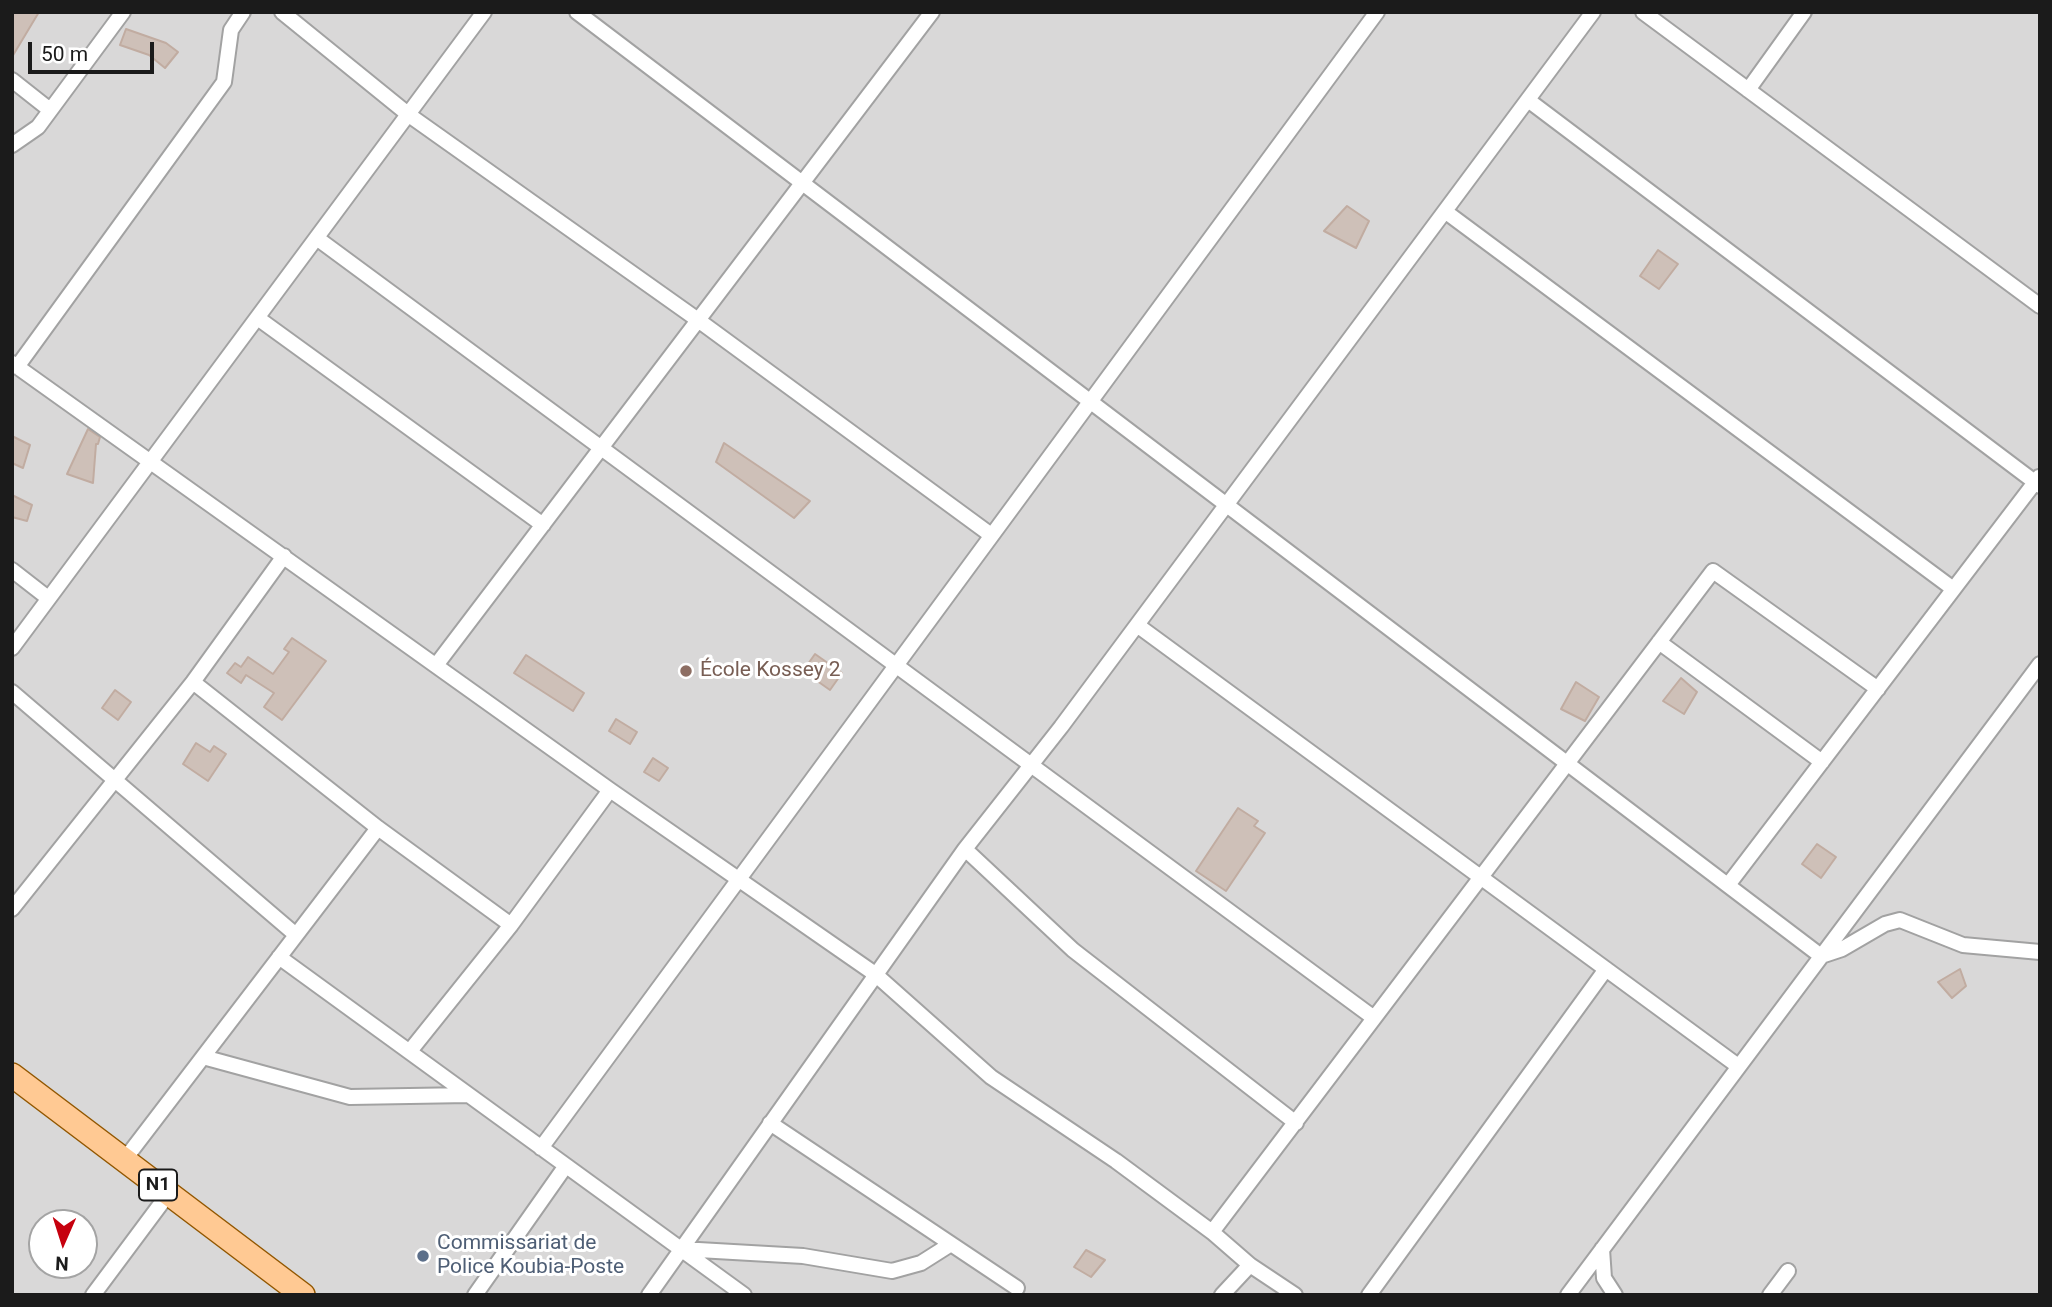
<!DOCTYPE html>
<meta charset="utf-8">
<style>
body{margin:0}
#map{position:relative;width:2052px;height:1307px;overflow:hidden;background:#eee8df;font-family:Roboto,sans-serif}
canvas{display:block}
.frame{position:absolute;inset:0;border:14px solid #1b1b1b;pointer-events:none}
.north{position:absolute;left:28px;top:1209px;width:70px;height:70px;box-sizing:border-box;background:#fff;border:2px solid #a4a4a4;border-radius:50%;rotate:183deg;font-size:19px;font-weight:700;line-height:28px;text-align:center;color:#1b1b1b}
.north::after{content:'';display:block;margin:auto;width:24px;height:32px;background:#c6000e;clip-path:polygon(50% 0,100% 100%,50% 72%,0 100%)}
.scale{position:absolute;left:28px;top:42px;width:126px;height:32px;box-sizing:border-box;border:4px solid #1b1b1b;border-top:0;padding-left:9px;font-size:21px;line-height:24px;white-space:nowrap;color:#1b1b1b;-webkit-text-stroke:5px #fff;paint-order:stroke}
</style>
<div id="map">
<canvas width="2052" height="1307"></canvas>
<div class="frame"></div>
<div class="north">N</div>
<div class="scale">50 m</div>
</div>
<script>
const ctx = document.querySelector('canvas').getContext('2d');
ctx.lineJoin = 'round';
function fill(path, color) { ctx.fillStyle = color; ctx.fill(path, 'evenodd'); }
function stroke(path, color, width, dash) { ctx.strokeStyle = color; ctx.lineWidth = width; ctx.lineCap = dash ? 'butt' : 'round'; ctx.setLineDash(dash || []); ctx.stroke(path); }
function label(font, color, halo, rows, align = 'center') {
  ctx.font = font + ' Roboto,sans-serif'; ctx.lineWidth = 6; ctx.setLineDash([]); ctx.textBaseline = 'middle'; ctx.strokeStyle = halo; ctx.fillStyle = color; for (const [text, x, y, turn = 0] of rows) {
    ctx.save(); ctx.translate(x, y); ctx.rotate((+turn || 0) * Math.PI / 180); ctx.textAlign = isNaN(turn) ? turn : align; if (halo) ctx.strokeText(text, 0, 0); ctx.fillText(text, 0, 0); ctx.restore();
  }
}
fill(new Path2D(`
 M12 12H2040V1295H12ZM42 1223H84V1265H42Z`), '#d9d8d8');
const building = new Path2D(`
 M12 12H39L12 57Z
 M126 29 166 43 178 52 165 68 149 55 120 45Z
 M1347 206 1369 221 1356 248 1324 231Z
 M1658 250 1678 264 1659 289 1640 276Z
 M88 429 100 437 98 444H96L93 483 67 474Z
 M12 436 30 445 23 468 12 463Z
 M724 443 810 501 794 518 716 462Z
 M12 495 32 505 27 521 12 517Z
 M292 638 326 661 282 720 264 707 274 693 246 675 241 683 227 673 235 663 241 667 248 657 273 674 289 652 284 649Z
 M815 654 842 673 830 690 803 671Z
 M526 655 584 693 573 711 514 673Z
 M1681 678 1697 692 1684 714 1663 701Z
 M1576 682 1599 697 1585 721 1561 709Z
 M115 690 131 702 118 720 102 708Z
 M616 719 637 732 630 744 609 731Z
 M196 743 210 752 214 746 226 754 208 781 183 764Z
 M653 758 668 768 659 781 644 772Z
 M1238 808 1258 821 1254 826 1265 833 1226 891 1196 871Z
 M1817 844 1836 857 1821 878 1802 864Z
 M1960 969 1966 986 1952 998 1938 982Z
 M1086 1250 1105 1260 1091 1277 1074 1267Z`);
fill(building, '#cec0b8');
stroke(building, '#c1aca1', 2);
const street = new Path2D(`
 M282 12 409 115 698 320 991 535
 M577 12 1821 956 1842 949 1885 924 1900 920 1963 945 2040 952
 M1643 12 2040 306
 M12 80 50 110
 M1748 90 1804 12
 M1528 100 2040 486
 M12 145 38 127 123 12
 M1446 212 1952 588
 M318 239 1374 1018
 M259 319 543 525
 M12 363 610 790 875 974 991 1077 1116 1161 1212 1232 1250 1265 1295 1295
 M17 367 224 82 231 30 243 12
 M12 570 48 598
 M1137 625 1738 1066
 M1659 642 1822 762
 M12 648 484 12
 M437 664 932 12
 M193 682 378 828 511 925
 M12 692 296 935
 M965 849 1073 950 1296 1123
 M1728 885 2039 477
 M12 909 193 682 284 556
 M279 957 744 1295
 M410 1051 511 925 610 790
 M203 1057 350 1097 469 1095
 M770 1123 1017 1288
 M541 1148 1377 12
 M125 1159 378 828
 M1212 1232 1713 571 1878 689
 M681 1249 803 1256 892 1271 921 1263 951 1244
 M1602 1249 1604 1278 1615 1295
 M93 1295 169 1193
 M475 1295 565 1167
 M649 1295 965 849 1061 727 1593 12
 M1222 1295 1250 1265
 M1369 1295 1606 969
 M1568 1295 2040 664
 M1770 1295 1788 1271`);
const primary = new Path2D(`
 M12 1075 303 1295`);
stroke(street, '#a2a2a2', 18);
stroke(primary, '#925700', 26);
stroke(street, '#fff', 14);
stroke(primary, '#ffc993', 23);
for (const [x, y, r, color] of [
 [686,671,7,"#8d6e63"],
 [423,1256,7,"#5c6f8a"]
]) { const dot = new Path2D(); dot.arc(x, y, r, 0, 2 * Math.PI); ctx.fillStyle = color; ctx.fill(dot); stroke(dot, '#fff', 2.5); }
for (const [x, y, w] of [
 [158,1185,38]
]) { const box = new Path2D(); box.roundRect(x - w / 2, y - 15.5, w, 31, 5); ctx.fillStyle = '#fff'; ctx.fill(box); stroke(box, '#1b1b1b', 2); }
label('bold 19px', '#1b1b1b', null, [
 ["N1",158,1185]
]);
label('21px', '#785e54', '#fff', [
 ["École Kossey 2",700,671]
], 'left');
label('21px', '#4e5e75', '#fff', [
 ["Commissariat de",437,1244],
 ["Police Koubia-Poste",437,1268]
], 'left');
</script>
